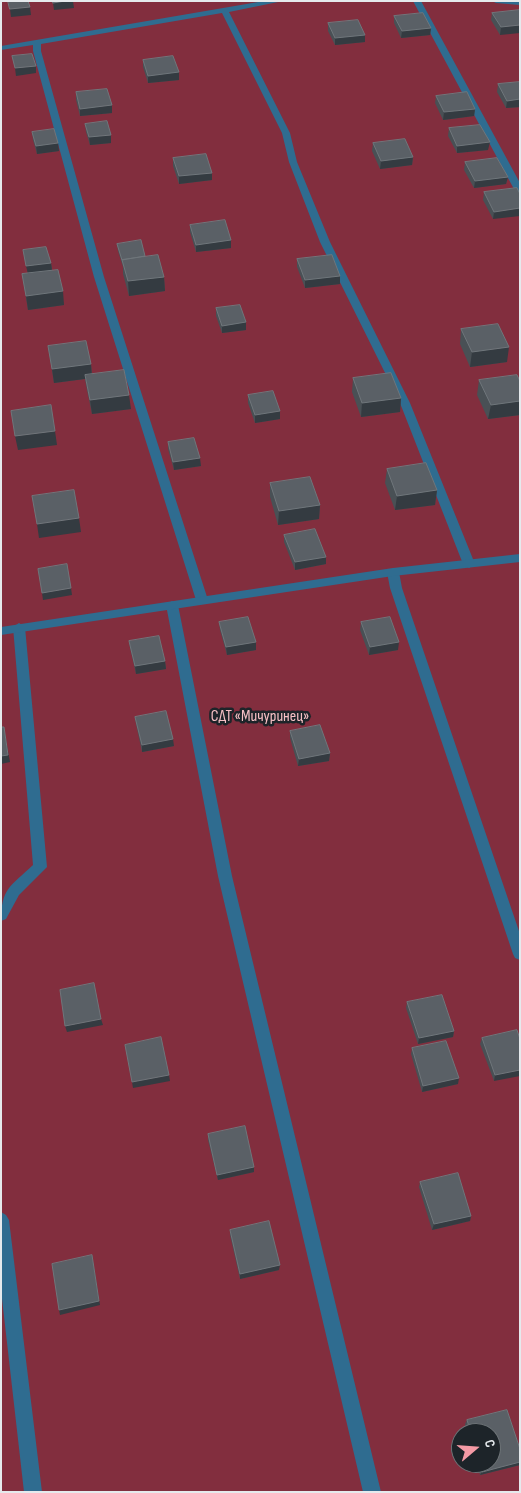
<!DOCTYPE html>
<meta charset="utf-8">
<style>
body{margin:0}
#map{position:relative;width:521px;height:1493px;overflow:hidden;background:#262e33;font-family:"Sofia Sans Condensed",sans-serif}
canvas{display:block}
.frame{position:absolute;inset:0;border:2px solid #e5eaed;pointer-events:none}
.north{position:absolute;left:451px;top:1423px;width:50px;height:50px;box-sizing:border-box;background:#1d2429;border:1px solid #6d7377;border-radius:50%;rotate:72deg;font-size:14px;font-weight:700;line-height:20px;text-align:center;color:#e5eaed}
.north::after{content:'';display:block;margin:auto;width:18px;height:22px;background:#f49aa5;clip-path:polygon(50% 0,100% 100%,50% 72%,0 100%)}
</style>
<div id="map">
<canvas width="521" height="1493"></canvas>
<div class="frame"></div>
<div class="north">С</div>
</div>
<script>
const ctx = document.querySelector('canvas').getContext('2d');
ctx.lineJoin = 'round';
function fill(path, color) { ctx.fillStyle = color; ctx.fill(path, 'evenodd'); }
function stroke(path, color, width, dash) { ctx.strokeStyle = color; ctx.lineWidth = width; ctx.lineCap = dash ? 'butt' : 'round'; ctx.setLineDash(dash || []); ctx.stroke(path); }
function label(font, color, halo, rows, align = 'center') {
  ctx.font = font + ' "Sofia Sans Condensed",sans-serif'; ctx.lineWidth = 5; ctx.setLineDash([]); ctx.textBaseline = 'middle'; ctx.strokeStyle = halo; ctx.fillStyle = color; for (const [text, x, y, turn = 0] of rows) {
    ctx.save(); ctx.translate(x, y); ctx.rotate((+turn || 0) * Math.PI / 180); ctx.textAlign = isNaN(turn) ? turn : align; if (halo) ctx.strokeText(text, 0, 0); ctx.fillText(text, 0, 0); ctx.restore();
  }
}
fill(new Path2D(`
 M1 1H520V1492H1ZM461 1433H491V1463H461Z`), '#822e3e');
fill(new Path2D(`
 M264 1H283L229 12 290 133 297 162 330 242 410 403 475 564 469 568 463 564 400 403 320 242 289 162 282 133 222 13 41 44V51L104 277 208 600 202 604 196 600 94 277 33 51V45L1 50V46Z
 M413 1H421L520 183V194L515 191Z
 M492 1H520V5L496 3Z
 M393 568 399 572 402 588 520 934V960L515 958 513 954 390 588 387 572Z
 M172 601 178 605 232 876 381 1492H363L218 876 166 605Z
 M19 623 25 627 47 867 19 895 6 919 1 921C1 888 11 886 33 865L13 627Z
 M1 1212 6 1215 9 1220 42 1492H24L1 1290Z`), '#2f6c90');
fill(new Path2D(`
 M520 554V562L393 576 1 635V627L393 568Z`), '#2f6c90');
fill(new Path2D(`
 M520 10 500 35 491 20 492 13Z
 M394 16 431 28 430 35 401 38 394 23Z
 M328 23 365 35V42L335 45 328 31Z
 M143 60 179 72V80L148 83 143 67Z
 M520 82V107L506 108 497 92 498 84Z
 M76 92 112 113 80 116 76 100Z
 M436 96 475 109 474 116 443 120 435 103Z
 M85 124 111 143 90 145 86 132Z
 M449 128 488 150 457 153 448 136Z
 M32 132 59 151 37 154 33 140Z
 M373 143 413 157 412 165 380 169 372 151Z
 M173 158 212 180 179 184 173 166Z
 M465 162 508 177 506 184 474 188 464 170Z
 M517 188 493 219 483 200 484 192Z
 M190 225 231 240V248L196 252 190 232Z
 M117 244 145 257 164 277 165 291 129 296 123 274V267L118 251Z
 M23 250 51 263 52 270 64 305 28 310 22 274 28 273Z
 M297 259 340 276V284L305 288 297 267Z
 M216 308 246 322V330L222 333 216 316Z
 M461 329 507 362 470 367 460 344Z
 M48 346 91 364 92 375 131 409 92 414 87 390 85 379 54 383Z
 M353 378 401 398 400 412 361 417 352 392Z
 M479 380 520 381V415L488 419 477 395Z
 M248 395 280 419 255 423 248 403Z
 M168 442 201 466 174 470 168 449Z
 M387 469 437 490 435 505 395 510 385 483Z
 M270 483 320 505 319 519 278 525 270 497Z
 M284 535 326 564 295 570 284 542Z
 M219 622 256 650 227 655 220 630Z
 M361 622 398 650 369 655 360 630Z
 M129 641 165 661 166 669 136 674 130 648Z
 M135 717 174 746 142 752 136 724Z
 M290 731 330 753 329 761 298 766 290 738Z
 M407 1002 454 1031 453 1037 418 1044 406 1008Z
 M517 1030 494 1081 480 1044 482 1038Z
 M412 1048 458 1084 422 1092 411 1054Z
 M208 1134 254 1172 218 1180 208 1140Z
 M420 1182 471 1216 470 1221 432 1230 419 1187Z
 M230 1230 279 1270 240 1279 230 1235Z
 M507 1410 520 1449V1465L480 1475 477 1463H491V1433H468L465 1424 467 1420Z`), '#495055');
fill(new Path2D(`
 M65 1H73L74 8 54 10 53 3Z
 M30 7 31 15 11 17 10 9Z
 M520 25V33L500 35 501 27Z
 M431 28 430 35 401 38 402 31Z
 M365 35V42L335 45V38Z
 M36 66V73L16 76 15 68Z
 M179 72V80L148 83V76Z
 M520 99V107L506 108 507 101Z
 M112 105V113L80 116V109Z
 M475 109 474 116 443 120 444 112Z
 M111 135V143L90 145 89 137Z
 M490 142 488 150 457 153V146Z
 M58 143 59 151 37 154 36 146Z
 M413 157 412 165 380 169 381 161Z
 M212 173V180L179 184V176Z
 M508 177 506 184 474 188 475 181Z
 M520 208V216L493 219 494 212Z
 M231 240V248L196 252V245Z
 M51 263 52 270 28 274 26 266Z
 M340 276V284L305 288V280Z
 M164 277 165 291 129 296 128 281Z
 M63 291 64 305 28 310 26 296Z
 M246 322V330L222 333V326Z
 M509 347 507 362 470 367 472 352Z
 M91 364 92 378 54 383 52 369Z
 M129 395 131 409 92 414 90 400Z
 M401 398 400 412 361 417 362 403Z
 M520 401V415L488 419 491 405Z
 M280 411V419L255 423V415Z
 M55 431 57 445 18 450 15 436Z
 M200 458 201 466 174 470 173 462Z
 M437 490 435 505 395 510 397 496Z
 M320 505 319 519 278 525 279 511Z
 M79 518 81 532 39 538 37 524Z
 M326 557V564L295 570V562Z
 M71 588 72 595 43 600 42 593Z
 M256 642V650L227 655 226 647Z
 M399 642 398 650 369 655 370 647Z
 M165 661 166 669 136 674 135 666Z
 M5 734 10 762 1 764V756Z
 M173 739 174 746 142 752V745Z
 M330 753 329 761 298 766 299 759Z
 M101 1019 103 1025 67 1032 65 1026Z
 M454 1031 453 1037 418 1044 419 1038Z
 M520 1070V1076L494 1081 495 1075Z
 M169 1075 170 1081 133 1088 132 1082Z
 M459 1078 458 1084 422 1092 423 1086Z
 M254 1167V1172L218 1180 217 1175Z
 M471 1216 470 1221 432 1230 434 1224Z
 M92 1255 100 1305 60 1315 59 1310Z
 M280 1265 279 1270 240 1279V1274Z
 M520 1462V1465L480 1475 482 1472Z`), '#343b41');
const building = new Path2D(`
 M8 1H28L30 7 10 9Z
 M53 1H65L53 3Z
 M520 10V25L501 27 492 13Z
 M423 13 431 28 402 31 394 16Z
 M358 20 365 35 335 38 328 23Z
 M32 54 36 66 15 68 12 56Z
 M173 56 179 72 148 76 143 60Z
 M520 82V99L507 101 498 84Z
 M107 89 112 105 80 109 76 92Z
 M467 92 475 109 444 112 436 96Z
 M107 121 111 135 89 137 85 124Z
 M480 125 490 142 457 146 449 128Z
 M54 129 58 143 36 146 32 132Z
 M405 139 413 157 381 161 373 143Z
 M206 154 212 173 179 176 173 158Z
 M497 158 508 177 475 181 465 162Z
 M517 188 520 194V208L494 212 484 192Z
 M225 220 231 240 196 245 190 225Z
 M141 240 145 256 122 260 117 244Z
 M46 247 51 263 26 266 23 250Z
 M158 255 164 277 128 281 122 260Z
 M332 255 340 276 305 280 297 259Z
 M58 270 63 291 26 296 22 274Z
 M240 305 246 322 222 326 216 308Z
 M498 324 509 347 472 352 461 329Z
 M86 341 91 364 52 369 48 346Z
 M124 370 129 395 90 400 85 375Z
 M391 373 401 398 362 403 353 378Z
 M517 375 520 381V401L491 405 479 380Z
 M273 391 280 411 255 415 248 395Z
 M51 405 55 431 15 436 11 411Z
 M194 438 200 458 173 462 168 442Z
 M426 463 437 490 397 496 387 469Z
 M310 477 320 505 279 511 270 483Z
 M74 490 79 518 37 524 32 496Z
 M315 529 326 557 295 562 284 535Z
 M67 564 71 588 42 593 38 569Z
 M248 617 256 642 226 647 219 622Z
 M390 617 399 642 370 647 361 622Z
 M159 636 165 661 135 666 129 641Z
 M166 711 173 739 142 745 135 717Z
 M320 725 330 753 299 759 290 731Z
 M1 727H4L8 755 1 756Z
 M94 983 101 1019 65 1026 60 990Z
 M442 995 454 1031 419 1038 407 1002Z
 M517 1030 520 1039V1070L495 1075 482 1038Z
 M161 1037 169 1075 132 1082 125 1045Z
 M446 1041 459 1078 423 1086 412 1048Z
 M245 1126 254 1167 217 1175 208 1134Z
 M458 1173 471 1216 434 1224 420 1182Z
 M269 1221 280 1265 240 1274 230 1230Z
 M92 1255 99 1301 59 1310 52 1264Z
 M507 1410 520 1449V1462L482 1472 480 1463H491V1433H471L467 1420Z`);
fill(building, '#5a6066');
stroke(building, '#6f767b', 1);
label('16px', '#f7c0c5', '#1d2429', [
 ["СДТ «Мичуринец»",260,717]
]);
</script>
